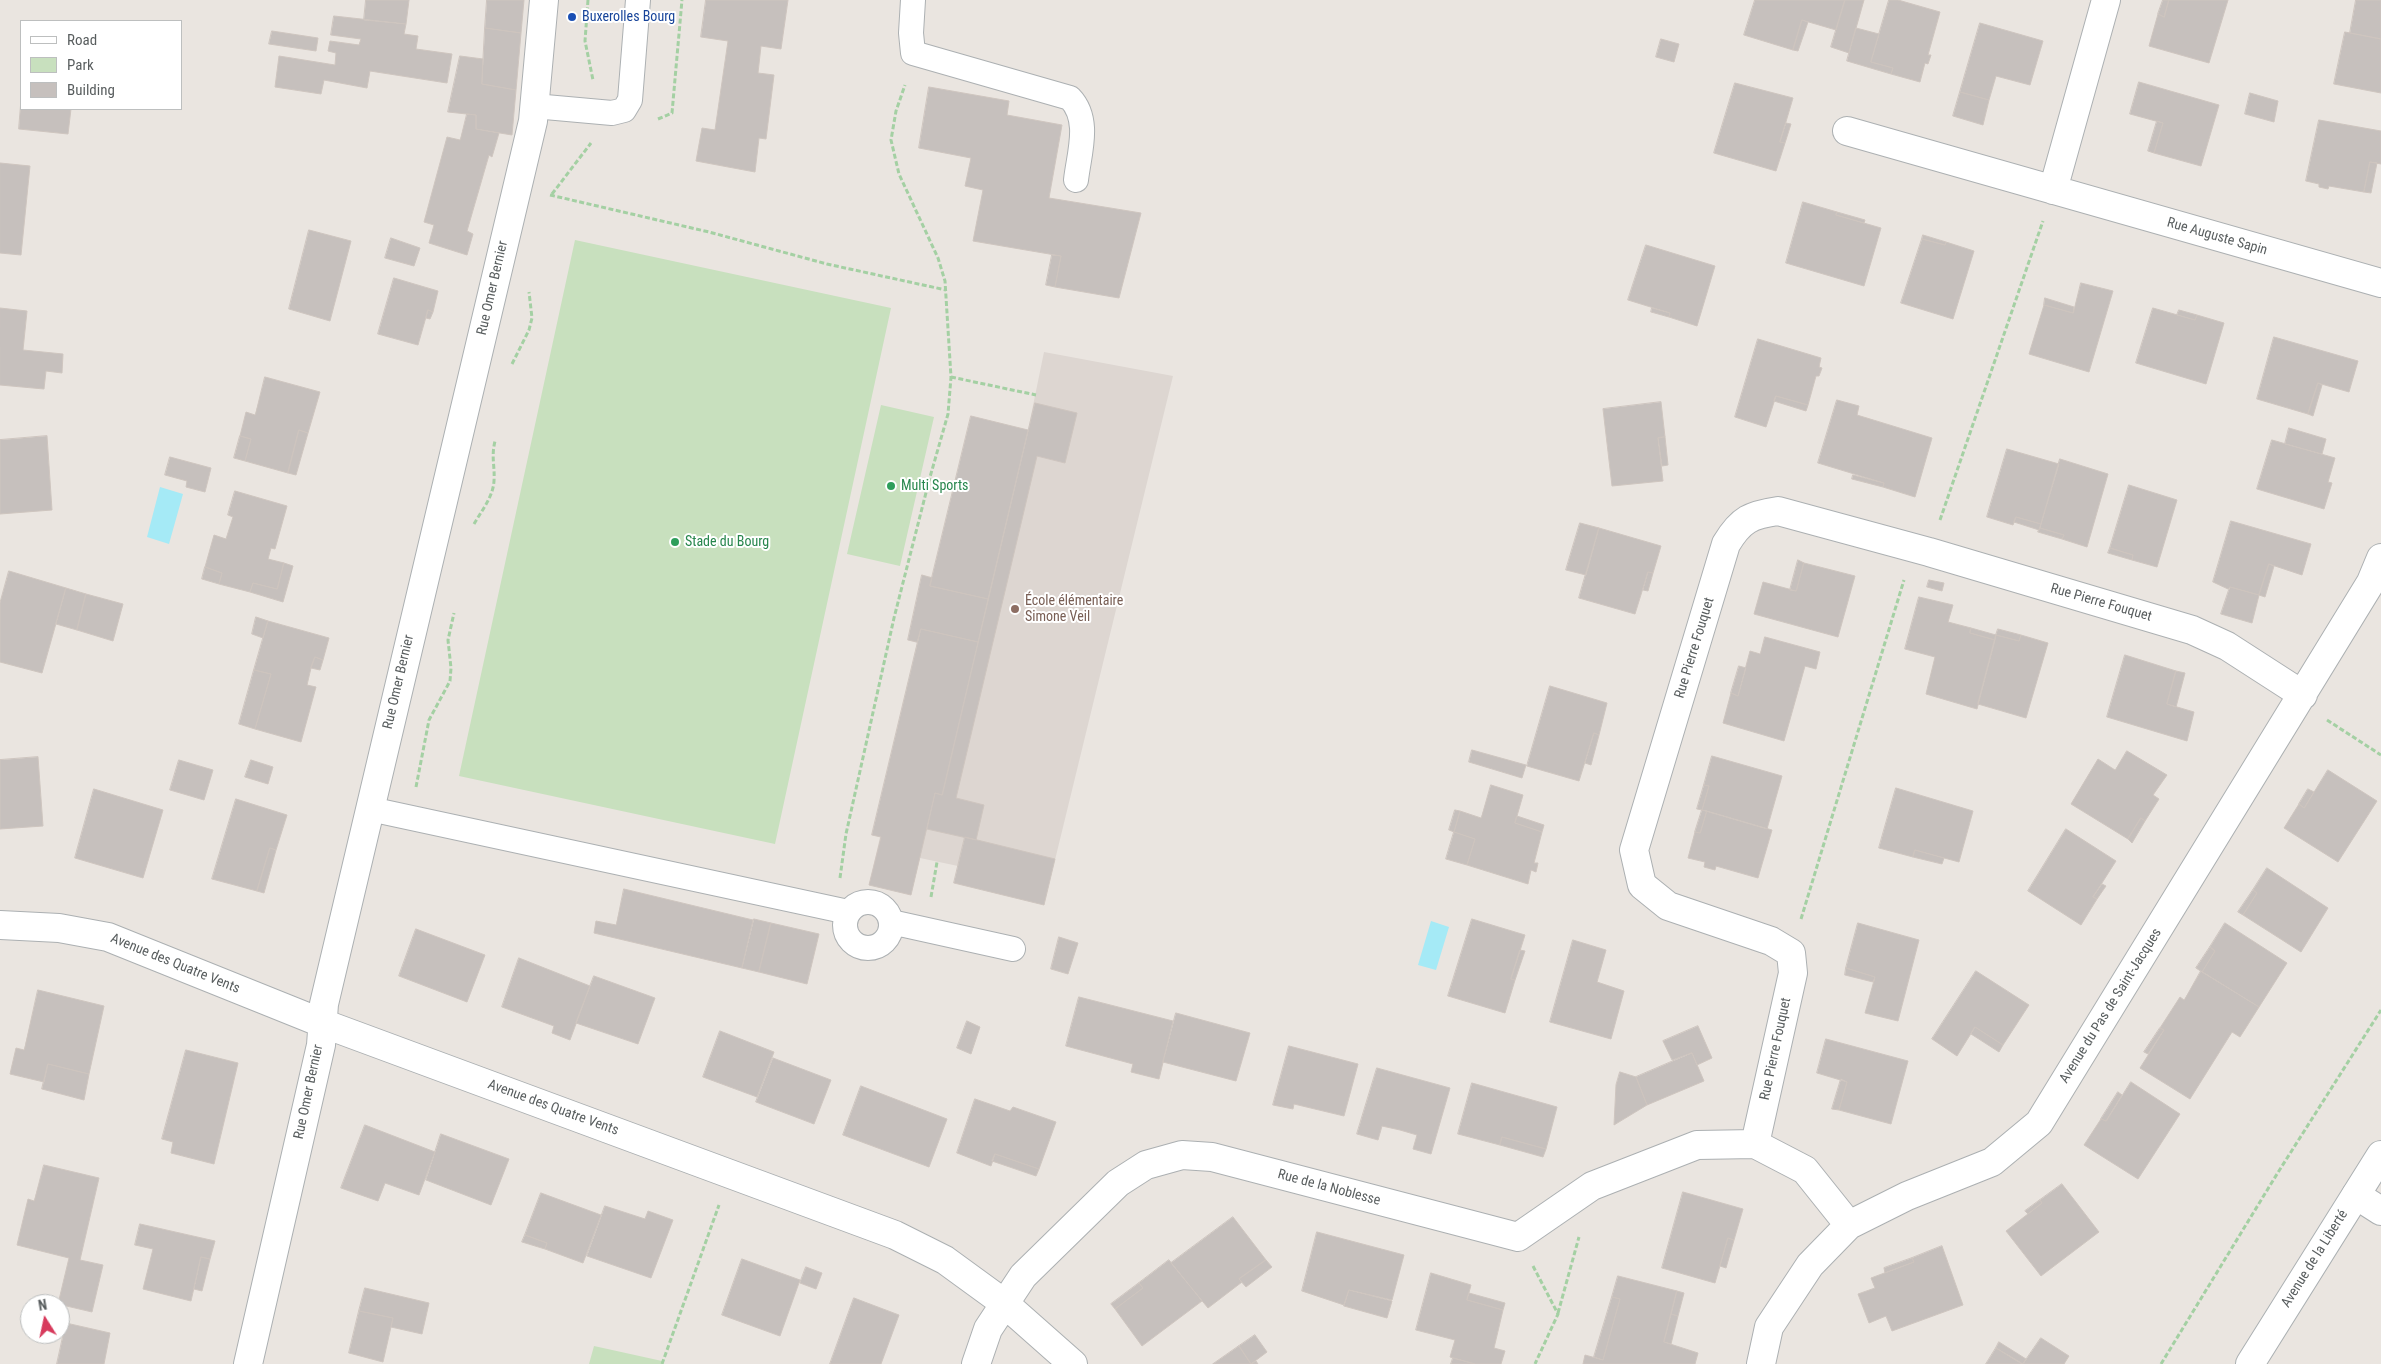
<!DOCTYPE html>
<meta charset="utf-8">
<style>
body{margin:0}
#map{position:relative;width:2381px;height:1364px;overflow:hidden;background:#eae5e0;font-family:"Roboto Condensed",sans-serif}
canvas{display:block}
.legend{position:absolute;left:20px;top:20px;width:162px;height:90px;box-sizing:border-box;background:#fff;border:1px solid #bdbfbf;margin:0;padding:6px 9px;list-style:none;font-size:15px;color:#595e5f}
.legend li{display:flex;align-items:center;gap:10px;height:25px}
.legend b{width:25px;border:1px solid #bdbfbf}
.north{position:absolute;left:20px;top:1294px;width:50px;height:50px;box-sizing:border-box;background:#fff;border:1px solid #bdbfbf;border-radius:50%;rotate:350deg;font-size:14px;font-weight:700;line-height:20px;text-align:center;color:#595e5f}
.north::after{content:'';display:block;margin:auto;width:18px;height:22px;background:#d73a5c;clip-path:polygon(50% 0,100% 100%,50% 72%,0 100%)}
</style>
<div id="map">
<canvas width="2381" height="1364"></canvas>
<ul class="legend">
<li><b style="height:6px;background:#fff"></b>Road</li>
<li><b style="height:14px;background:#c8e0be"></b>Park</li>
<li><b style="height:14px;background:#c6c0bd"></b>Building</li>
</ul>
<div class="north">N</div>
</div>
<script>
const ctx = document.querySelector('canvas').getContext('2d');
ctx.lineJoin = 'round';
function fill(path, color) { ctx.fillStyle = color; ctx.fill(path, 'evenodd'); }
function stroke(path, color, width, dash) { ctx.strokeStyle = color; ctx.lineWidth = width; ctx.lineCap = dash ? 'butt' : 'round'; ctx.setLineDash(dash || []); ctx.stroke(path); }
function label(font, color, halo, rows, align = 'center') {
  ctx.font = font + ' "Roboto Condensed",sans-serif'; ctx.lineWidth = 4; ctx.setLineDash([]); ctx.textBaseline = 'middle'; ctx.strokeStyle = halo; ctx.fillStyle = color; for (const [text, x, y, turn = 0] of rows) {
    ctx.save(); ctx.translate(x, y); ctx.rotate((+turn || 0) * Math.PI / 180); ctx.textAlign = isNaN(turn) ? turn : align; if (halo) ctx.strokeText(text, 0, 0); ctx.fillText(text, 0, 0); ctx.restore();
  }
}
fill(new Path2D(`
 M1044 352 1173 376 1044 905 954 883 958 866 920 858 911 895 869 885 880 837 872 835 917 643 908 640 922 575 932 577 971 416 1028 430Z`), '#ddd6d1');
fill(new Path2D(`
 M575 240 891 308 775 844 459 776Z
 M881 405 934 417 900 566 847 554Z
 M594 1346 662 1361 664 1364H589Z`), '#c8e0be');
fill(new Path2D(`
 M160 487 183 494 169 544 147 537Z
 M1431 921 1449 927 1436 970 1418 965Z`), '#a5eaf6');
const building = new Path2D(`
 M366 0H409L406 24 364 20Z
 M487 0H524L521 33 485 28Z
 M706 0H788L781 49 761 46 758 73 774 75 766 139 759 138 755 172 696 161 702 128 715 130 728 41 701 37Z
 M1755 0H1845L1836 30 1802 20 1793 50 1744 35Z
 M1845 0H1864L1849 53 1831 47Z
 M1889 0H1898L1940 12 1928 55H1931L1928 64 1925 63 1920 82 1891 74 1893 68 1871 62Z
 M2163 0H2169L2164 17 2158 14Z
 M2169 0H2228L2209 63 2149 46 2158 14 2164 17Z
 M2356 0H2381V39L2350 33Z
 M334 16 406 24 404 34 418 36 416 49 452 54 447 83 370 71 367 88 324 80 321 94 275 87 279 56 335 65 336 53 328 51 330 41 359 45 361 39 331 35Z
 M1802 20 1808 22 1798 51 1793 50Z
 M1980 23 2043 41 2030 85 1996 76 1989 100 1960 92Z
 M485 28 521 33 516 90 482 84Z
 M1856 28 1879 34 1871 62 1893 68 1891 74 1847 61Z
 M272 31 318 38 316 51 269 44Z
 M2345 32 2381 39V93L2334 84Z
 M1661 39 1679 44 1674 62 1656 57Z
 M460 56 483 59 482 84 516 90 512 135 476 129V115L448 112Z
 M2139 82 2219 105 2201 166 2154 153 2163 123 2130 114Z
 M1735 83 1793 98 1780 142 1785 143 1776 171 1714 153Z
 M929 87 1009 101 1007 115 1062 125 1049 198 1141 213 1119 298 1055 287 1061 256 973 241 983 190 965 186 971 158 919 148Z
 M1960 92 1989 100 1983 125 1953 116Z
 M2250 93 2278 101 2274 122 2245 114Z
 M21 100V109H71L68 134 19 129Z
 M467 114 476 115V129L499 133 492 157 489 155 467 231 473 234 467 255 429 243 434 225 424 222 447 137 460 140Z
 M2319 120 2381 131V164L2370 162 2364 192 2329 186 2328 189 2319 187V184L2306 181Z
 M2157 121 2163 123 2154 153 2148 151Z
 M1786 123 1791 124 1785 143 1780 142Z
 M2370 162 2377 163 2371 193 2364 192Z
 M0 163 30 166 21 255 0 253Z
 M1803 202 1837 212 1836 215 1881 228 1864 286 1786 263Z
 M1837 212 1865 220 1864 223 1836 215Z
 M309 230 351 241 330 321 289 309Z
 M1923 235 1946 242 1945 245 1922 239Z
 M391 238 420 248 414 266 385 258Z
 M1922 239 1945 245 1946 242 1974 251 1953 319 1901 303Z
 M1646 245 1715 266 1697 326 1669 317 1670 313 1628 300Z
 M1052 255 1061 256 1055 287 1046 285Z
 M394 278 438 291 433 312 428 310 418 345 378 334Z
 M2081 283 2113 291 2089 372 2029 354 2044 305 2073 313Z
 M2045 298 2074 307 2073 313 2044 305Z
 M0 308 27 311 23 350 63 354 62 373 46 371 44 389 0 385Z
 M1652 308 1670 313 1669 317 1651 312Z
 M2153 308 2195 320 2197 315 2224 323 2206 384 2136 363Z
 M428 310 433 312 430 319 426 318Z
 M2179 310 2197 315 2195 320 2177 315Z
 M2274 337 2358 361 2349 392 2318 383 2308 414 2257 399Z
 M1758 339 1821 358 1819 367 1822 368 1819 376H1816L1808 405 1776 396 1766 427 1735 417Z
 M265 377 320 392 308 433 299 430 288 473 245 461 251 439 240 436 246 412 255 415Z
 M2318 383 2322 385 2313 416 2308 414Z
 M1776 396 1808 405 1806 411 1774 401Z
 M1837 400 1859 406 1857 415 1932 438 1915 497 1883 487 1884 483 1818 463Z
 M1661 402 1665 437 1658 438 1663 481 1612 486 1603 409Z
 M1035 403 1077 413 1065 463 1037 456 956 798 984 805 976 840 927 829 935 793 942 795Z
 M971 416 1028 430 988 599 930 586Z
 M2289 428 2326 439 2322 454 2285 444Z
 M299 430 308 433 296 475 288 473Z
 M47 436 52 510 0 514V440Z
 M240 436 251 439 245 461 234 458Z
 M1665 437 1668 465 1662 466 1658 438Z
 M2272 440 2335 458 2328 482 2332 483 2324 509 2257 489Z
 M2007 449 2059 464 2041 524 2016 517 2013 525 1987 517Z
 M170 457 211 468 205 492 186 487 187 481 165 475Z
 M2060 459 2108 474 2087 547 2062 539 2064 535 2040 528Z
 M1853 475 1884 483 1883 487 1852 479Z
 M2129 485 2177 500 2157 567 2132 560 2133 555 2110 548Z
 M235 491 287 506 275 549 271 548 268 559 284 563 277 589 253 583 250 592 219 584 222 573 205 567 214 535 226 539 233 517 228 515Z
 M2016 517 2041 524 2039 530 2014 522Z
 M2231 521 2311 544 2302 575 2269 564 2259 595 2230 587 2228 589 2213 582Z
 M1580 523 1599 528 1586 575 1566 570Z
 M1599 528 1661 546 1653 573 1648 572 1635 614 1579 598Z
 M2040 528 2064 535 2062 539 2038 532Z
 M2110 548 2133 555 2132 560 2108 553Z
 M1798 560 1804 563 1796 591 1790 590Z
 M284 563 293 566 283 602 250 592 253 583 277 589Z
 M1804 563 1855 576 1838 637 1754 614 1763 582 1796 591Z
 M2269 564 2274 566 2265 597 2259 595Z
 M205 567 222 573 219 584 202 579Z
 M9 571 66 588 42 673 0 662V603Z
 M1648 572 1653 573 1648 591 1643 590Z
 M922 575 932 578 930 586 988 599 978 642 921 629 917 642 908 640Z
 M1929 580 1944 583 1942 591 1927 587Z
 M2230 587 2259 595 2252 623 2221 614Z
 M66 588 86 594 77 630 56 624Z
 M86 594 123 604 113 641 77 630Z
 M1919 597 1953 605 1948 622 1971 628 1970 633 1995 640 1977 709 1926 694 1935 657 1905 649Z
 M256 617 268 621 263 638 252 634Z
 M268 621 329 638 323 660 315 657 311 668 307 685 316 687 301 742 255 729 271 674 254 670Z
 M1971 628 1996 635 1995 640 1970 633Z
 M921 629 978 642 942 795 935 793 911 895 869 885 881 837 872 835Z
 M1998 629 2021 635 2019 641 1996 635Z
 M1996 635 2019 641 2021 635 2048 643 2026 718 1978 704Z
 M1765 637 1820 652 1816 669 1805 666 1784 741 1723 723 1731 693 1738 696 1750 651 1760 654Z
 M2125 655 2176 671 2167 704 2194 712 2187 741 2107 717Z
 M315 657 323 660 320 670 311 668Z
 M1739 666 1746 668 1738 696 1731 693Z
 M254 670 271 674 255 729 239 724Z
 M2176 671 2185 673 2176 707 2167 704Z
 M1550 686 1607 703 1599 735 1594 733 1579 781 1527 766Z
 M1594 733 1599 735 1591 765 1585 763Z
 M1472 750 1526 765 1522 778 1469 762Z
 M2127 751 2167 775 2153 795 2159 799 2145 821 2141 818 2128 839 2071 804 2098 759 2115 770Z
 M1712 756 1782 776 1767 829 1702 810 1709 786 1704 785Z
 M38 757 43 826 0 829V760Z
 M179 760 213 770 204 800 170 790Z
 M251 760 273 767 268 784 245 777Z
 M2328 770 2377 801 2338 862 2284 828 2299 804 2304 808Z
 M1491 785 1523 795 1515 823 1542 832 1534 863H1538L1536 872 1531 870 1528 884 1467 865 1475 839 1454 832 1460 811 1481 818Z
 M1704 785 1709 786 1702 810 1697 809Z
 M1896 788 1973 811 1959 862 1915 850 1913 857 1879 848Z
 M94 789 163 810 143 878 75 858Z
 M2308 789 2314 792 2304 808 2299 804Z
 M236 799 287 815 276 850 270 848 257 891 212 879Z
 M1455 810 1460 811 1454 832 1449 830Z
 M1702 810 1707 811 1700 833 1695 832Z
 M1707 811 1772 830 1758 878 1716 866 1715 870 1704 867 1705 862 1688 858 1695 832 1700 833Z
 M1517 816 1544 825 1542 832 1515 823Z
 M2141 818 2145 821 2132 843 2128 839Z
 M2066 829 2116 861 2093 897 2097 899 2081 925 2028 891Z
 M1454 832 1475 839 1467 865 1446 859Z
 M965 837 1055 859 1044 905 954 883Z
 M270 848 276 850 264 893 257 891Z
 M1915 850 1944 858 1942 864 1913 857Z
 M2267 868 2328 908 2301 952 2243 915 2257 893 2253 890Z
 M2102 884 2106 886 2097 899 2093 897Z
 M624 889 753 920 742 968 594 933 596 921 616 925Z
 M2253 890 2257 893 2243 915 2238 912Z
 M754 919 771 923 759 972 742 968Z
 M1472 919 1525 935 1511 979 1515 980 1505 1013 1448 996Z
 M771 923 819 934 807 984 759 972Z
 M1858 923 1919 940 1898 1021 1865 1013 1875 977 1846 968Z
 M2225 923 2287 963 2259 1007 2202 972 2215 951 2210 947Z
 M416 929 485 955 467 1002 399 976Z
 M1059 937 1078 943 1068 974 1051 969Z
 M1573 940 1606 950 1597 982 1624 991 1611 1039 1550 1022Z
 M2210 947 2215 951 2202 972 2196 968Z
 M1520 950 1525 951 1515 980 1511 979Z
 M519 958 590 986 570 1040 552 1033 554 1026 502 1007Z
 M1846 968 1875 977 1873 982 1845 975Z
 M1976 971 2029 1005 2003 1045 1975 1027 1957 1056 1932 1039Z
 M2201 971 2259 1007 2240 1037 2232 1032 2190 1099 2140 1068 2164 1030 2160 1028 2180 997 2184 1000Z
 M594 976 655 998 638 1044 576 1023Z
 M38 990 104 1006 89 1074 48 1064 44 1082 10 1074 16 1048 24 1050Z
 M1079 997 1173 1021 1159 1079 1131 1072 1133 1064 1066 1046Z
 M1176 1013 1250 1033 1236 1081 1163 1062Z
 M967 1021 980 1027 971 1054 957 1048Z
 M1698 1026 1712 1058 1697 1065 1692 1053 1672 1060 1663 1041Z
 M1975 1027 2003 1045 1999 1052 1971 1034Z
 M2160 1028 2164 1030 2148 1054 2144 1052Z
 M720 1031 774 1052 757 1097 703 1077Z
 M1826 1039 1908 1061 1891 1124 1839 1110 1847 1082 1817 1073Z
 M1289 1046 1358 1064 1344 1116 1294 1104 1293 1109 1273 1105Z
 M186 1050 238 1063 214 1164 171 1153 173 1142 162 1139Z
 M1692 1053 1704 1081 1647 1105 1636 1077Z
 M773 1058 831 1080 814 1124 756 1102Z
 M48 1064 89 1074 84 1100 42 1089Z
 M1377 1068 1450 1088 1431 1154 1413 1149 1417 1135 1400 1130 1382 1126 1378 1140 1357 1134Z
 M1620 1072 1636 1077 1647 1105 1614 1125 1616 1085Z
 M1841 1079 1847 1082 1839 1110 1832 1109Z
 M2131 1082 2180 1114 2138 1179 2084 1145 2101 1119 2106 1121Z
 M1472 1083 1557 1107 1546 1149 1502 1137 1500 1145 1458 1134Z
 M861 1086 947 1119 929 1167 843 1135Z
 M2118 1092 2122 1095 2106 1121 2101 1119Z
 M975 1099 1010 1111 1013 1107 1056 1122 1039 1169 995 1154 991 1166 957 1153Z
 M365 1125 435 1152 419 1195 385 1183 378 1201 341 1188Z
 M441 1134 509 1159 491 1205 426 1180Z
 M1502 1137 1546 1149 1543 1157 1500 1145Z
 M995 1154 1039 1169 1036 1176 992 1161Z
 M44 1165 99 1178 80 1260 103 1265 92 1312 58 1304 69 1258 17 1245 28 1199 34 1201Z
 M2062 1184 2099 1232 2041 1276 2006 1231 2042 1203 2040 1200Z
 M1683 1192 1743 1209 1734 1240 1728 1238 1715 1283 1662 1268Z
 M541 1193 601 1215 583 1263 545 1249 547 1243 525 1235Z
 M2040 1200 2042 1203 2028 1214 2025 1211Z
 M605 1206 645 1219 648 1211 673 1220 651 1278 587 1256Z
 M1233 1217 1266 1260 1239 1279 1242 1282 1208 1308 1171 1263Z
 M140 1224 215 1241 210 1259 201 1257 191 1301 143 1289 153 1249 135 1245Z
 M1317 1232 1404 1255 1392 1300 1349 1290 1344 1305 1302 1291Z
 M525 1235 547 1243 545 1249 522 1242Z
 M1728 1238 1734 1240 1726 1268 1720 1266Z
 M1942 1246 1963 1305 1892 1331 1886 1316 1869 1323 1858 1294 1875 1288 1871 1278 1914 1262 1912 1258Z
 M201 1257 210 1259 202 1291 194 1289Z
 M1912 1258 1914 1262 1885 1273 1884 1268Z
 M742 1259 800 1280 780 1336 722 1315Z
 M1169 1260 1202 1301 1142 1346 1115 1309 1143 1288 1139 1283Z
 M1266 1260 1272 1267 1246 1287 1239 1279Z
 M806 1267 822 1273 816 1289 800 1283Z
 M1431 1273 1471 1285 1467 1300 1503 1310 1494 1348 1505 1351 1501 1364H1475L1450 1357 1455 1340 1416 1330Z
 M1618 1276 1677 1291 1664 1342 1698 1353 1695 1364H1583L1585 1355 1603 1360 1620 1299 1612 1297Z
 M1139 1283 1143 1288 1115 1309 1111 1304Z
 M365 1288 429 1303 422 1334 391 1327 393 1318 359 1311Z
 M1349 1290 1392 1301 1387 1318 1344 1306Z
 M1677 1291 1684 1293 1678 1316 1671 1314Z
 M1469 1293 1505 1303 1503 1310 1467 1300Z
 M1612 1297 1620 1299 1603 1360 1594 1357Z
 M854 1298 899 1315 881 1364H830Z
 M359 1311 393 1318 383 1362 349 1353Z
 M1671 1314 1678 1316 1671 1344 1664 1342Z
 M66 1323 110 1333 104 1364H57Z
 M1255 1335 1267 1352 1251 1364 1239 1346Z
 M2041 1338 2069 1356 2064 1364H2023Z
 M1999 1342 2026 1359 2023 1364 1996 1348Z
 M1239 1346 1251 1364 1256 1361 1258 1364H1213Z
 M1996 1348 2022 1364H1986Z
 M1453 1358 1475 1364H1451Z`);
fill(building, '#c6c0bd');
stroke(building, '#cec5bf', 1);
const lane = new Path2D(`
 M913 0 911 33 913 53 1070 98C1091 120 1079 153 1076 180
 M534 106 612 113 624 110 630 100 638 0
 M370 809 848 912
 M845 925a23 23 0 1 1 46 0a23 23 0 1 1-46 0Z
 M891 922 1013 949`);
const street = new Path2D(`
 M1847 131 2381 283
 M2053 190 2106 0
 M0 925 59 928 108 937 322 1023 895 1235 945 1260 1004 1303 1073 1364
 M2356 1195 2381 1211
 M1849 1225 1805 1170 1755 1144 1793 973 1791 953 1771 941 1668 906 1642 885 1634 850 1726 544C1741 519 1751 515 1778 511L1929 552 2192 630 2227 646 2303 695
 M248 1364 321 1045 324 1004 533 121 544 0
 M976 1364 988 1329 1023 1276 1118 1183 1146 1165 1182 1155 1212 1157 1518 1237 1592 1186 1697 1145 1755 1144
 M1761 1364 1769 1327 1810 1265 1849 1225 1907 1196 1992 1162 2039 1123 2371 582 2381 558`);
const secondary = new Path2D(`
 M2250 1364 2381 1155`);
stroke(lane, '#acb0b2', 26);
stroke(street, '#acb0b2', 30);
stroke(secondary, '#abb0b2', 30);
stroke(new Path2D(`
 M588 0 585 41 593 80
 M658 119 672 113 682 0
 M552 194 591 143
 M550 195 709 232 827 264 946 290
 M512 364 529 330 532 318 529 292
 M951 377 1036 395
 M1940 520 2043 221
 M474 524C482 510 493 497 494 481 495 465 491 458 495 441
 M2327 720 2381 755
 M416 787 429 720 450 681 451 668 448 640 454 613
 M840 878 846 834 894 618 930 477 948 414 951 377 945 281 938 258 899 174 891 140 896 111 905 85
 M931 897 937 862
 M1801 919 1904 580
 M1533 1266 1558 1314 1535 1364
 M1558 1313 1579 1237
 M662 1364 719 1205
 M2161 1364 2277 1174 2381 1010`), '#a4d0a3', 3, [5, 2.5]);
stroke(lane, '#fff', 24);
stroke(street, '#fff', 28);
stroke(secondary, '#fff', 28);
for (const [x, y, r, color] of [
 [572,17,5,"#1a4fb4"],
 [891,486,5,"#2e9e5b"],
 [675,542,5,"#2e9e5b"],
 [1015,609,5,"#8d6e63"]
]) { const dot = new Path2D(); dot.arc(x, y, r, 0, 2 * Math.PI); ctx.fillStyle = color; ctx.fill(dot); stroke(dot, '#fff', 2); }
label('14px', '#164399', '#fff', [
 ["Buxerolles Bourg",582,17]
], 'left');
label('14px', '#595e5f', '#fff', [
 ["Rue Auguste Sapin",2217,237,16],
 ["Rue Omer Bernier",493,288,-77],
 ["Rue Pierre Fouquet",2101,603,16],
 ["Rue Pierre Fouquet",1695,648,-73],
 ["Rue Omer Bernier",399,682,-77],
 ["Avenue des Quatre Vents",175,964,22],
 ["Avenue du Pas de Saint-Jacques",2111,1006,-58],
 ["Rue Pierre Fouquet",1776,1049,-78],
 ["Rue Omer Bernier",309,1092,-78],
 ["Avenue des Quatre Vents",553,1108,20],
 ["Rue de la Noblesse",1329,1188,15],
 ["Avenue de la Liberté",2315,1259,-58]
]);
label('14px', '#27864d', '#fff', [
 ["Multi Sports",901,486],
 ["Stade du Bourg",685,542]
], 'left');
label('14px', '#785e54', '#fff', [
 ["École élémentaire",1025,601],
 ["Simone Veil",1025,617]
], 'left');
</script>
